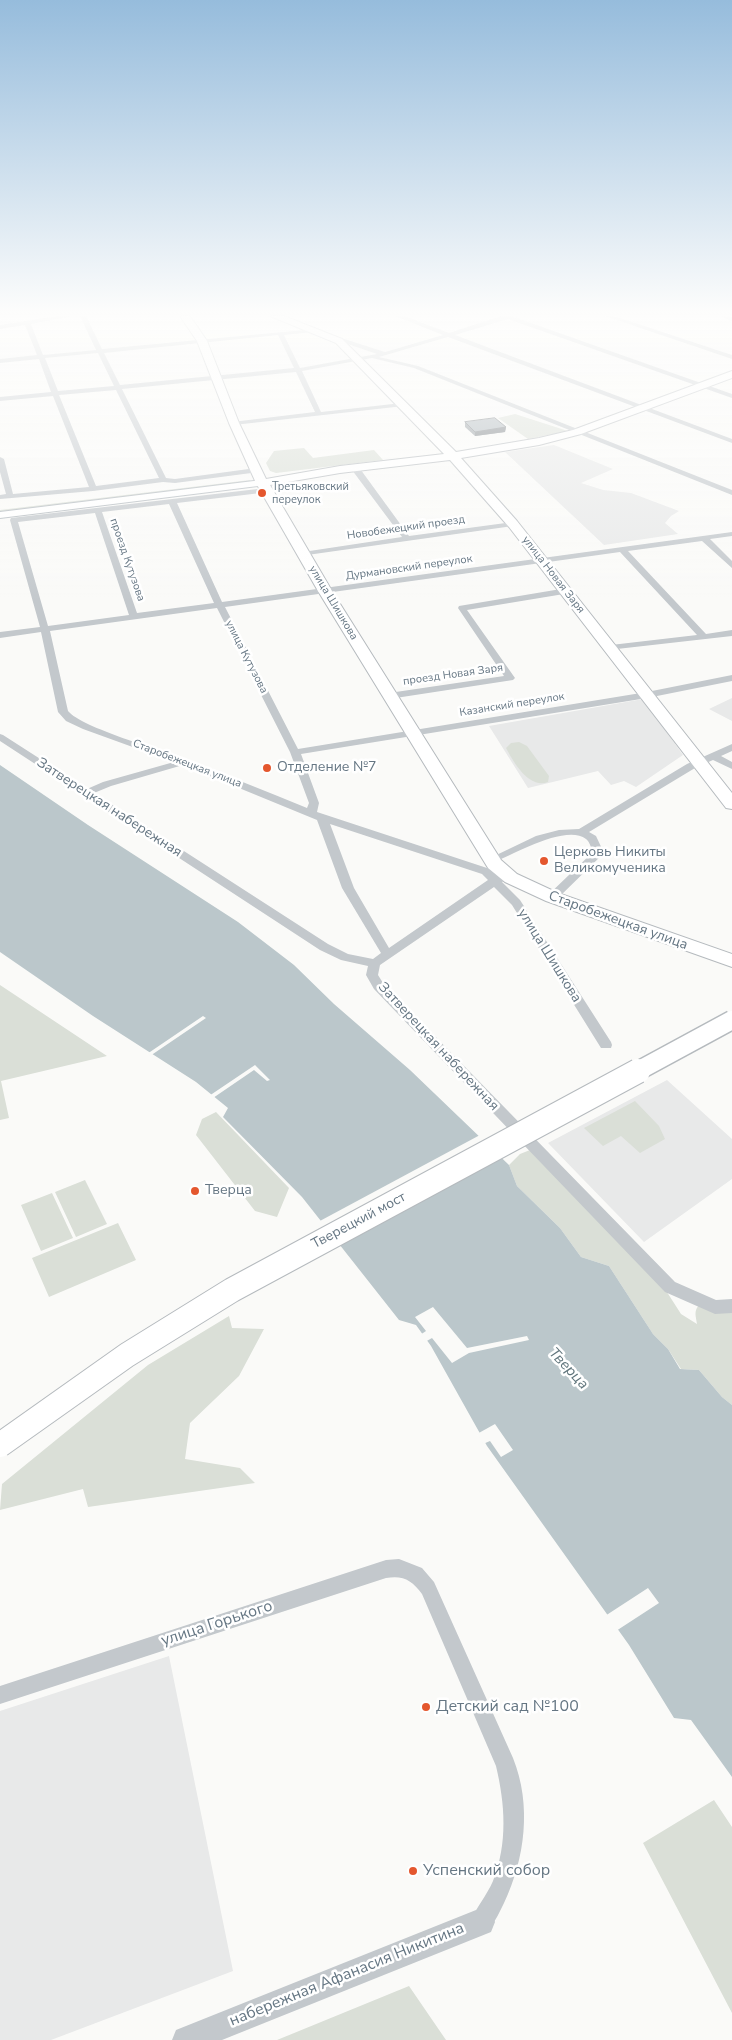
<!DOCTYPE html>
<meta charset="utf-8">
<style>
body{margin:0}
canvas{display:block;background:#fafaf8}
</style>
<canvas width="732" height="2040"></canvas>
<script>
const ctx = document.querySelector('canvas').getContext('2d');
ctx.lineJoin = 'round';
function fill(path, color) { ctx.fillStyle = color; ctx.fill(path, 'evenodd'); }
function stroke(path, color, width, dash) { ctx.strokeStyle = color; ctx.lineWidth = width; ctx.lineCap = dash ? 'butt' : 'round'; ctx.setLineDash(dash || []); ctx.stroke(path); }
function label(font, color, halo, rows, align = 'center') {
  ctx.font = font + ' "Nunito Sans",sans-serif'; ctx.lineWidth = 5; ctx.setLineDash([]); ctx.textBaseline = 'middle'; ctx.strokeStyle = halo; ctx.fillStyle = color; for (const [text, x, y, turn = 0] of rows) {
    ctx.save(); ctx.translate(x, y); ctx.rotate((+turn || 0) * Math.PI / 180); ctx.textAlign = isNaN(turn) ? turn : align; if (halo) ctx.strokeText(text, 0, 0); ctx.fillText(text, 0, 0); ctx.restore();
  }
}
fill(new Path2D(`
 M554 445 613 469 581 483 603 490 631 493 679 511 671 516 665 523 678 534 604 545 505 452Z
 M732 698V721L709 709Z
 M643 699 683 755 636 787 624 781 611 785 598 771 528 788 489 726Z
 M667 1080 732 1139V1179L644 1242 548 1143Z
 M169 1656 233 1971 51 2040H0V1711Z`), '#e8e9e9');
fill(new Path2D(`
 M515 414 568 431 528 439 498 418Z
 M304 448 313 458 374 450 383 460 276 473 270 471 266 463 274 451Z
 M250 480 251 483 0 512V510Z
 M519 742 527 746 549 776 548 782C529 789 514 763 506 748L511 743Z
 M0 985 107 1056 1 1081 9 1118 0 1120Z
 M635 1101 659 1126 665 1139 640 1153 621 1136 603 1146 584 1128Z
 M216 1112 289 1188 277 1217 255 1211 196 1135 202 1119Z
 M530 1150 665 1289 681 1314 697 1324C696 1316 693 1311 700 1304L732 1309V1405L722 1397 699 1370 681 1369 668 1349 653 1334 609 1266 581 1257 560 1228 517 1186 509 1165 520 1154Z
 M85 1180 107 1224 76 1237 55 1192Z
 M52 1193 73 1238 41 1251 21 1205Z
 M118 1223 136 1260 49 1297 32 1258Z
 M229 1316 232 1328 264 1329 239 1376 190 1423 185 1459 240 1468 255 1483 88 1507 83 1489 0 1510 2 1484 148 1365Z
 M714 1800 732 1827V2013L643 1843Z
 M409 1986 446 2040H277Z`), '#dadfd7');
fill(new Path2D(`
 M0 765 88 825 238 922 294 965 334 1004 410 1070 509 1165 517 1186 560 1228 581 1257 609 1266 653 1334 668 1349 680 1369 699 1370 722 1397 732 1405V1777L691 1720 674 1718 629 1645 487 1446 431 1346 416 1325 399 1320 302 1197 223 1117 228 1108 196 1082 93 1016 0 952Z`), '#bbc7cb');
fill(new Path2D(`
 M203 1016 206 1018 150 1056 147 1054Z
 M255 1065 270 1080 267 1081 254 1070 213 1098 216 1101 209 1096Z
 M480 1135 502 1157 338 1247 318 1222Z
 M433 1307 467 1348 527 1336 529 1340 469 1353 452 1363 432 1338 425 1342 420 1335 426 1331 415 1317Z
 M495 1424 513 1450 501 1457 490 1441 483 1444 477 1434Z
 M648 1588 659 1603 616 1631 605 1616Z`), '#fafaf8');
const secondary = new Path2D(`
 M262 480 267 483 266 485 0 518V512Z`);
const primary = new Path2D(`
 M180 316H190L207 341 239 423 266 479 340 466 444 454 336 343 270 316H284L342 339 456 452 539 438 573 430 732 371V378L581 434 539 445 461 458 517 521 732 793V809L726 808 509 527 450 460 340 473 270 485 332 591 501 860 517 874 558 893 732 954V967L546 901 505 882 488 868 318 591 256 483 229 423 197 341Z`);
stroke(secondary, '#b3babf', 2);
stroke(primary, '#b5babe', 2);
fill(new Path2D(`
 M58 316H73L31 324 43 355 96 350 80 316H86L102 349 315 329 313 332 284 335 300 368 377 354 330 338 332 335 385 352 443 335 395 316H404L449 333 501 316H515L514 317 732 394V398L508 319 455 335 732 439V443L448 337 379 357 418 366 732 490V495L414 368 372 358 302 371 321 412 402 403 404 404V406L234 425 231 423 232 422 315 412 296 372 122 389 166 478 175 479 256 468H259V472L175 483 163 482 93 491 0 499V495L6 494 0 472V457L4 459 13 494 89 487 53 396 0 401V397L51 392 39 359 0 363V359L37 355 25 325 0 329V325ZM278 335 294 368 120 385 104 353ZM98 353 114 386 58 391 45 358ZM116 390 159 478 96 486 59 395Z
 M605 316H614L732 355V359Z
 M721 316 732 317V321L722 317Z
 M352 466H358L409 536 513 522 517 524 513 526 300 556 299 554 303 552 402 537 352 470Z
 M266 488H269V492L177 503 222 602 732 532V536L710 539 732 561V568L702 541 628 551 706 634 732 630V636L608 650 607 648 611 645 697 635 620 552 225 607 298 749 647 692 732 675V681L647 698 301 754 319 803 317 812 487 868 506 869 508 871 504 874 509 877 502 882 520 900 611 1042 612 1045 611 1048H601L512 905 494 887 380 965 378 975 383 983 675 1282 716 1300 732 1299V1313L715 1314 665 1292 374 989 366 975 368 966 341 960 320 950 0 741V734L3 735 87 789 103 782 174 762 83 729 66 721 58 712 41 632 0 638V632L40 627 10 520 11 518ZM169 504 214 603 137 613 102 512ZM95 513 129 615 48 626 18 522ZM217 608 290 752 309 803 307 808C267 792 227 775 187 760 162 750 82 728 68 711L50 631ZM183 765 317 820 342 888 381 953 373 959 348 954 328 944 94 793 111 786ZM330 824 482 874 488 880 389 948 354 888Z
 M567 588 571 591 570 593 467 610 515 678 513 680 389 699 384 696 389 693 504 676 458 608 459 606Z
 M732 744V751L721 756 732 762V769L713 760 695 768 589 832 596 836 604 853 556 900H548L546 897 593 852C591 848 590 842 586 839 566 824 514 854 495 862H487L486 860 536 836 559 830 579 829 687 764Z
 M399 1559 422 1568 434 1582 513 1758C532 1805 525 1859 504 1903 498 1915 493 1928 481 1933L474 1929 470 1922C476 1908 487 1895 493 1881 508 1843 505 1804 496 1766L422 1594C412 1580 403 1575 386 1578L0 1704V1686L386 1560Z`), '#c3c8cc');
fill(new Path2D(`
 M481 1908 491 1912 495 1922 491 1932 222 2040H172L176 2030Z`), '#c3c8cc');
fill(secondary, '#fff');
fill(primary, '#fff');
const primaryBridgeFar1 = new Path2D(`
 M636 1072 732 1020`);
const primaryBridge = new Path2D(`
 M0 1445 127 1355 232 1290 638 1071`);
stroke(primaryBridgeFar1, '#b5babe', 21, []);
stroke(primaryBridge, '#b5babe', 26, []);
stroke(primaryBridgeFar1, '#fff', 18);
stroke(primaryBridge, '#fff', 24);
fill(new Path2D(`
 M465 422 506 427 505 432 475 436 465 427Z`), '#929a9f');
fill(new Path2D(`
 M506 427 505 432 475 436V432Z`), '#777d82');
const building = new Path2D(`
 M495 418 506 427 475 432 465 422Z`);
fill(building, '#aab3b9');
stroke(building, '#777d82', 1);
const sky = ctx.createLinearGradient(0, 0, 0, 602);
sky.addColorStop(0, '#96bcdc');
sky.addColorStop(0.52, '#fdfdfc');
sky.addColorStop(1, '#fdfdfc00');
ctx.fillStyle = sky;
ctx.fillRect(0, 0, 732, 602);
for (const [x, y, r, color] of [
 [262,493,5,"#e4572e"],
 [267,768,5,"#e4572e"],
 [544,861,5,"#e4572e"],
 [195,1191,5,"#e4572e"],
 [426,1707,5,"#e4572e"],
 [413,1871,5,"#e4572e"]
]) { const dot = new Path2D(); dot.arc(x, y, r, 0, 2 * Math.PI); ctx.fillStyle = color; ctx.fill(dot); stroke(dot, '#fff', 2); }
label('11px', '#657683', '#fff', [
 ["Третьяковский",272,487],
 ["переулок",272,500]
], 'left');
label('11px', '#657683', '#fff', [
 ["Новобежецкий проезд",406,528,-8],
 ["проезд Кутузова",127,560,71],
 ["Дурмановский переулок",409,568,-8],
 ["улица Новая Заря",553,575,52],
 ["улица Шишкова",333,603,59],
 ["улица Кутузова",246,657,63],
 ["проезд Новая Заря",453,675,-8],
 ["Казанский переулок",512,705,-9],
 ["Старобежецкая улица",187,764,21]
]);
label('14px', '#657683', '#fff', [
 ["Отделение №7",277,768],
 ["Церковь Никиты",554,853],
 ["Великомученика",554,869],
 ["Тверца",205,1191]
], 'left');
label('14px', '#657683', '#fff', [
 ["Затверецкая набережная",109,808,33],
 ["Старобежецкая улица",618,921,20],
 ["улица Шишкова",549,956,58],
 ["Затверецкая набережная",438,1047,47],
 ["Тверецкий мост",359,1221,-28]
]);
label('italic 15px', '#60757c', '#fff', [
 ["Тверца",568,1369,47]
]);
label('16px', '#657683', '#fff', [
 ["улица Горького",217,1624,-18],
 ["набережная Афанасия Никитина",347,1975,-22]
]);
label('16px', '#657683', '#fff', [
 ["Детский сад №100",436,1707],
 ["Успенский собор",423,1871]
], 'left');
</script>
